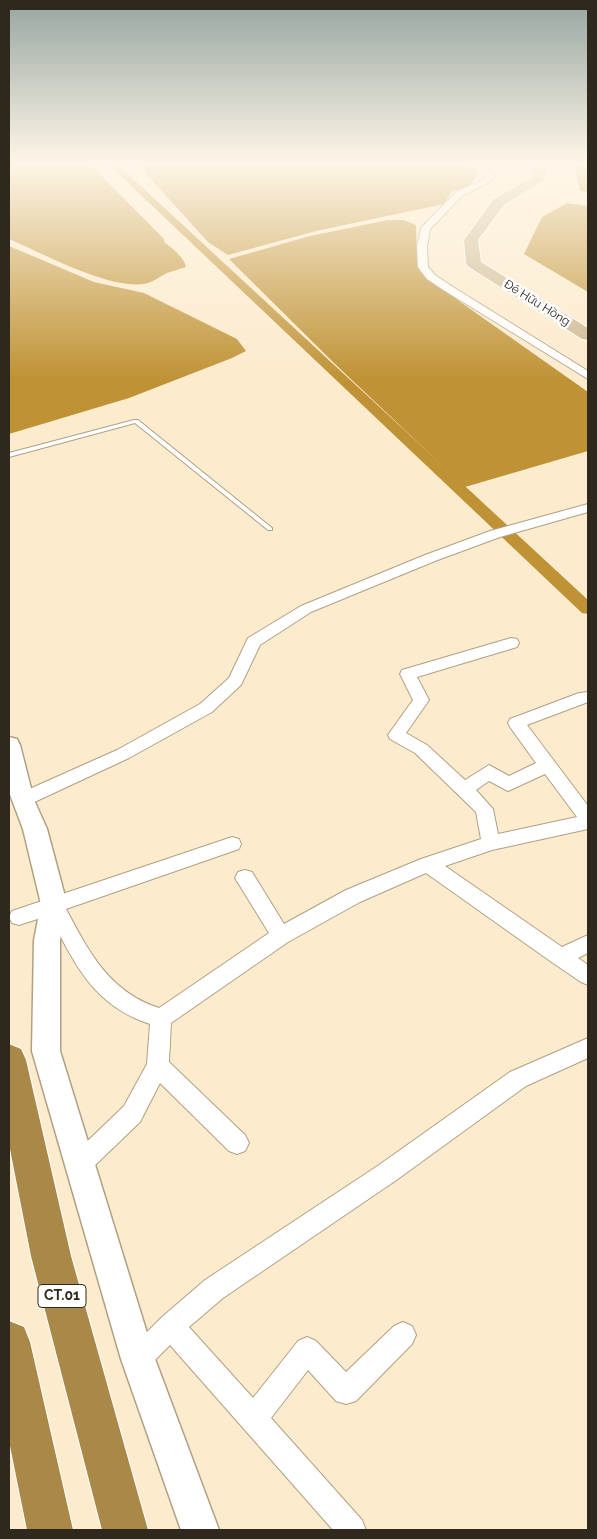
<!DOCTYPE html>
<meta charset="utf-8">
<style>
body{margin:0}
#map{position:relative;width:597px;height:1539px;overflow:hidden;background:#fcebcd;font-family:Raleway,sans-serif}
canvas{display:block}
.frame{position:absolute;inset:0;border:10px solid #2f291d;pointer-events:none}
</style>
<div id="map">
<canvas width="597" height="1539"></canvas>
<div class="frame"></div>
</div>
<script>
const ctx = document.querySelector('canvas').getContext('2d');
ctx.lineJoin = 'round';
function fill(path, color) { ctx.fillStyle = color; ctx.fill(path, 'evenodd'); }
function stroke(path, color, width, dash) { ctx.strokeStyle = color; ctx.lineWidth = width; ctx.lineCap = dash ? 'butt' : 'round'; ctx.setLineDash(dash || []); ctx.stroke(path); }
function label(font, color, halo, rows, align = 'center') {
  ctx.font = font + ' Raleway,sans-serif'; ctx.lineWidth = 5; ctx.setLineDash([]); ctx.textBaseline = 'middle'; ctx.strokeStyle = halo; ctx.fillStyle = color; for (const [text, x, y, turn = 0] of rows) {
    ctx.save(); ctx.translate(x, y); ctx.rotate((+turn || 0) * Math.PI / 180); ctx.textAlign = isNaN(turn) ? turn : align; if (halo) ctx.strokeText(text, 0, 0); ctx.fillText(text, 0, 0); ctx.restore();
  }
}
fill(new Path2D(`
 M9 163H89L163 238 165 243C173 248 185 259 186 267 179 269 173 271 167 273 159 277 152 283 143 284 108 289 42 253 9 239Z
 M136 163H467L479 172 470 186 451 192 444 204 316 231 228 255 208 242Z
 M574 163H588V192L580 191Z
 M567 203 588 206V292L524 254 542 217Z
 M388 220H404L416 225C417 261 414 265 442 289L588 392V451L465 487 335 364 229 259 310 236Z
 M9 246 94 282 144 293 237 339 246 351 232 358 129 398 9 434Z`), '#bf9235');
fill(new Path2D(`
 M107 163H116L588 600V614L582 613Z`), '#bf9235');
const service = new Path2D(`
 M134 420H138L272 528V530H268L135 423 9 457V453Z`);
const minor = new Path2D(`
 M476 163H485L495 174 492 181 462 196 430 229 427 246 428 267 435 275 453 287 588 371V379L445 291 427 279 418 267 417 246 421 228 456 192 484 179 487 174Z
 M588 504V512L500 537 435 561 311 612 260 645 241 685 212 712 129 758 28 805 22 807 16 805 13 800 16 795 117 750 200 704 229 678 248 638 301 606 425 555 490 531Z
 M511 638 517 639 519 643 517 647 417 677 429 700 406 733 427 745 465 780 489 765 509 776 536 763 510 727 508 723 510 719 579 693 588 692V702L527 725 588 806V829L492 850 445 866 562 947 588 935V953L578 958 588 965V985L581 982 553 963 426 873 360 902 288 942 171 1023 169 1062 245 1135 249 1143 245 1151 237 1154 229 1151 160 1083 140 1122 88 1172 80 1176 72 1172 68 1164 72 1156 124 1106 147 1064 150 1024C94 1006 74 964 50 915L19 925 12 923 9 917 12 911 232 837 239 839 241 844 239 849 66 909C89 952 109 992 159 1008L269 933 235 878 238 872 245 870 252 872 284 924 346 890 421 859 481 839 476 812 415 753 390 739 388 735 413 700 400 674 402 670ZM545 774 577 817 498 834 493 809 476 790 489 781 508 791Z
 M588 1038V1058L526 1086 395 1181 223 1298 189 1327 253 1398 298 1341 307 1337 316 1341 346 1372 394 1326 403 1322 412 1326 416 1335 412 1344 356 1401 346 1404 336 1401 308 1370 271 1418 362 1520 366 1530H333L170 1345 147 1368 138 1372 129 1368 125 1359 129 1350 162 1317 205 1280 379 1165 510 1072Z`);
const tertiary = new Path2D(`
 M9 737 17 739 20 745 34 800 47 829 67 904 60 940V1051L155 1359 219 1530H181L121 1359 32 1051 34 940 41 904 23 829 9 792Z`);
const primary = new Path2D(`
 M527 163H540L547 171 544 180 504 205 478 240 481 262 588 328V340L582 339 469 267 466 264 464 240 494 199 531 178 533 171Z`);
const motorway = new Path2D(`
 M9 1044 21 1049 26 1060 71 1256 148 1530H102L31 1256 9 1144Z
 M9 1321 24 1327 30 1342 73 1530H27L9 1441Z`);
stroke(service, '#b0a084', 2);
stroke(minor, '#b0a084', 2);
stroke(tertiary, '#b0a084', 3);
stroke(primary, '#fff', 2);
stroke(motorway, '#fff', 2);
fill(service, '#fff');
fill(minor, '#fff');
fill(tertiary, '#fff');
fill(primary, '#cbb891');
fill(motorway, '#a98848');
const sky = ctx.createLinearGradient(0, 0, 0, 379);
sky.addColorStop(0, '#97a6a0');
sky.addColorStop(0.43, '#fef6e8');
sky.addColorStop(1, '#fef6e800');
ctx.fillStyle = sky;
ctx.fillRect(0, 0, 597, 379);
label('12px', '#2f291d', '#fff', [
 ["Đê Hữu Hồng",537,303,32]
]);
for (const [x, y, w] of [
 [62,1296,48]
]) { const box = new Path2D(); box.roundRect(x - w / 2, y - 11.5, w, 23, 4); ctx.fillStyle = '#fff'; ctx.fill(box); stroke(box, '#2f291d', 1); }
label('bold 14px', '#2f291d', null, [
 ["CT.01",62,1296]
]);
</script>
